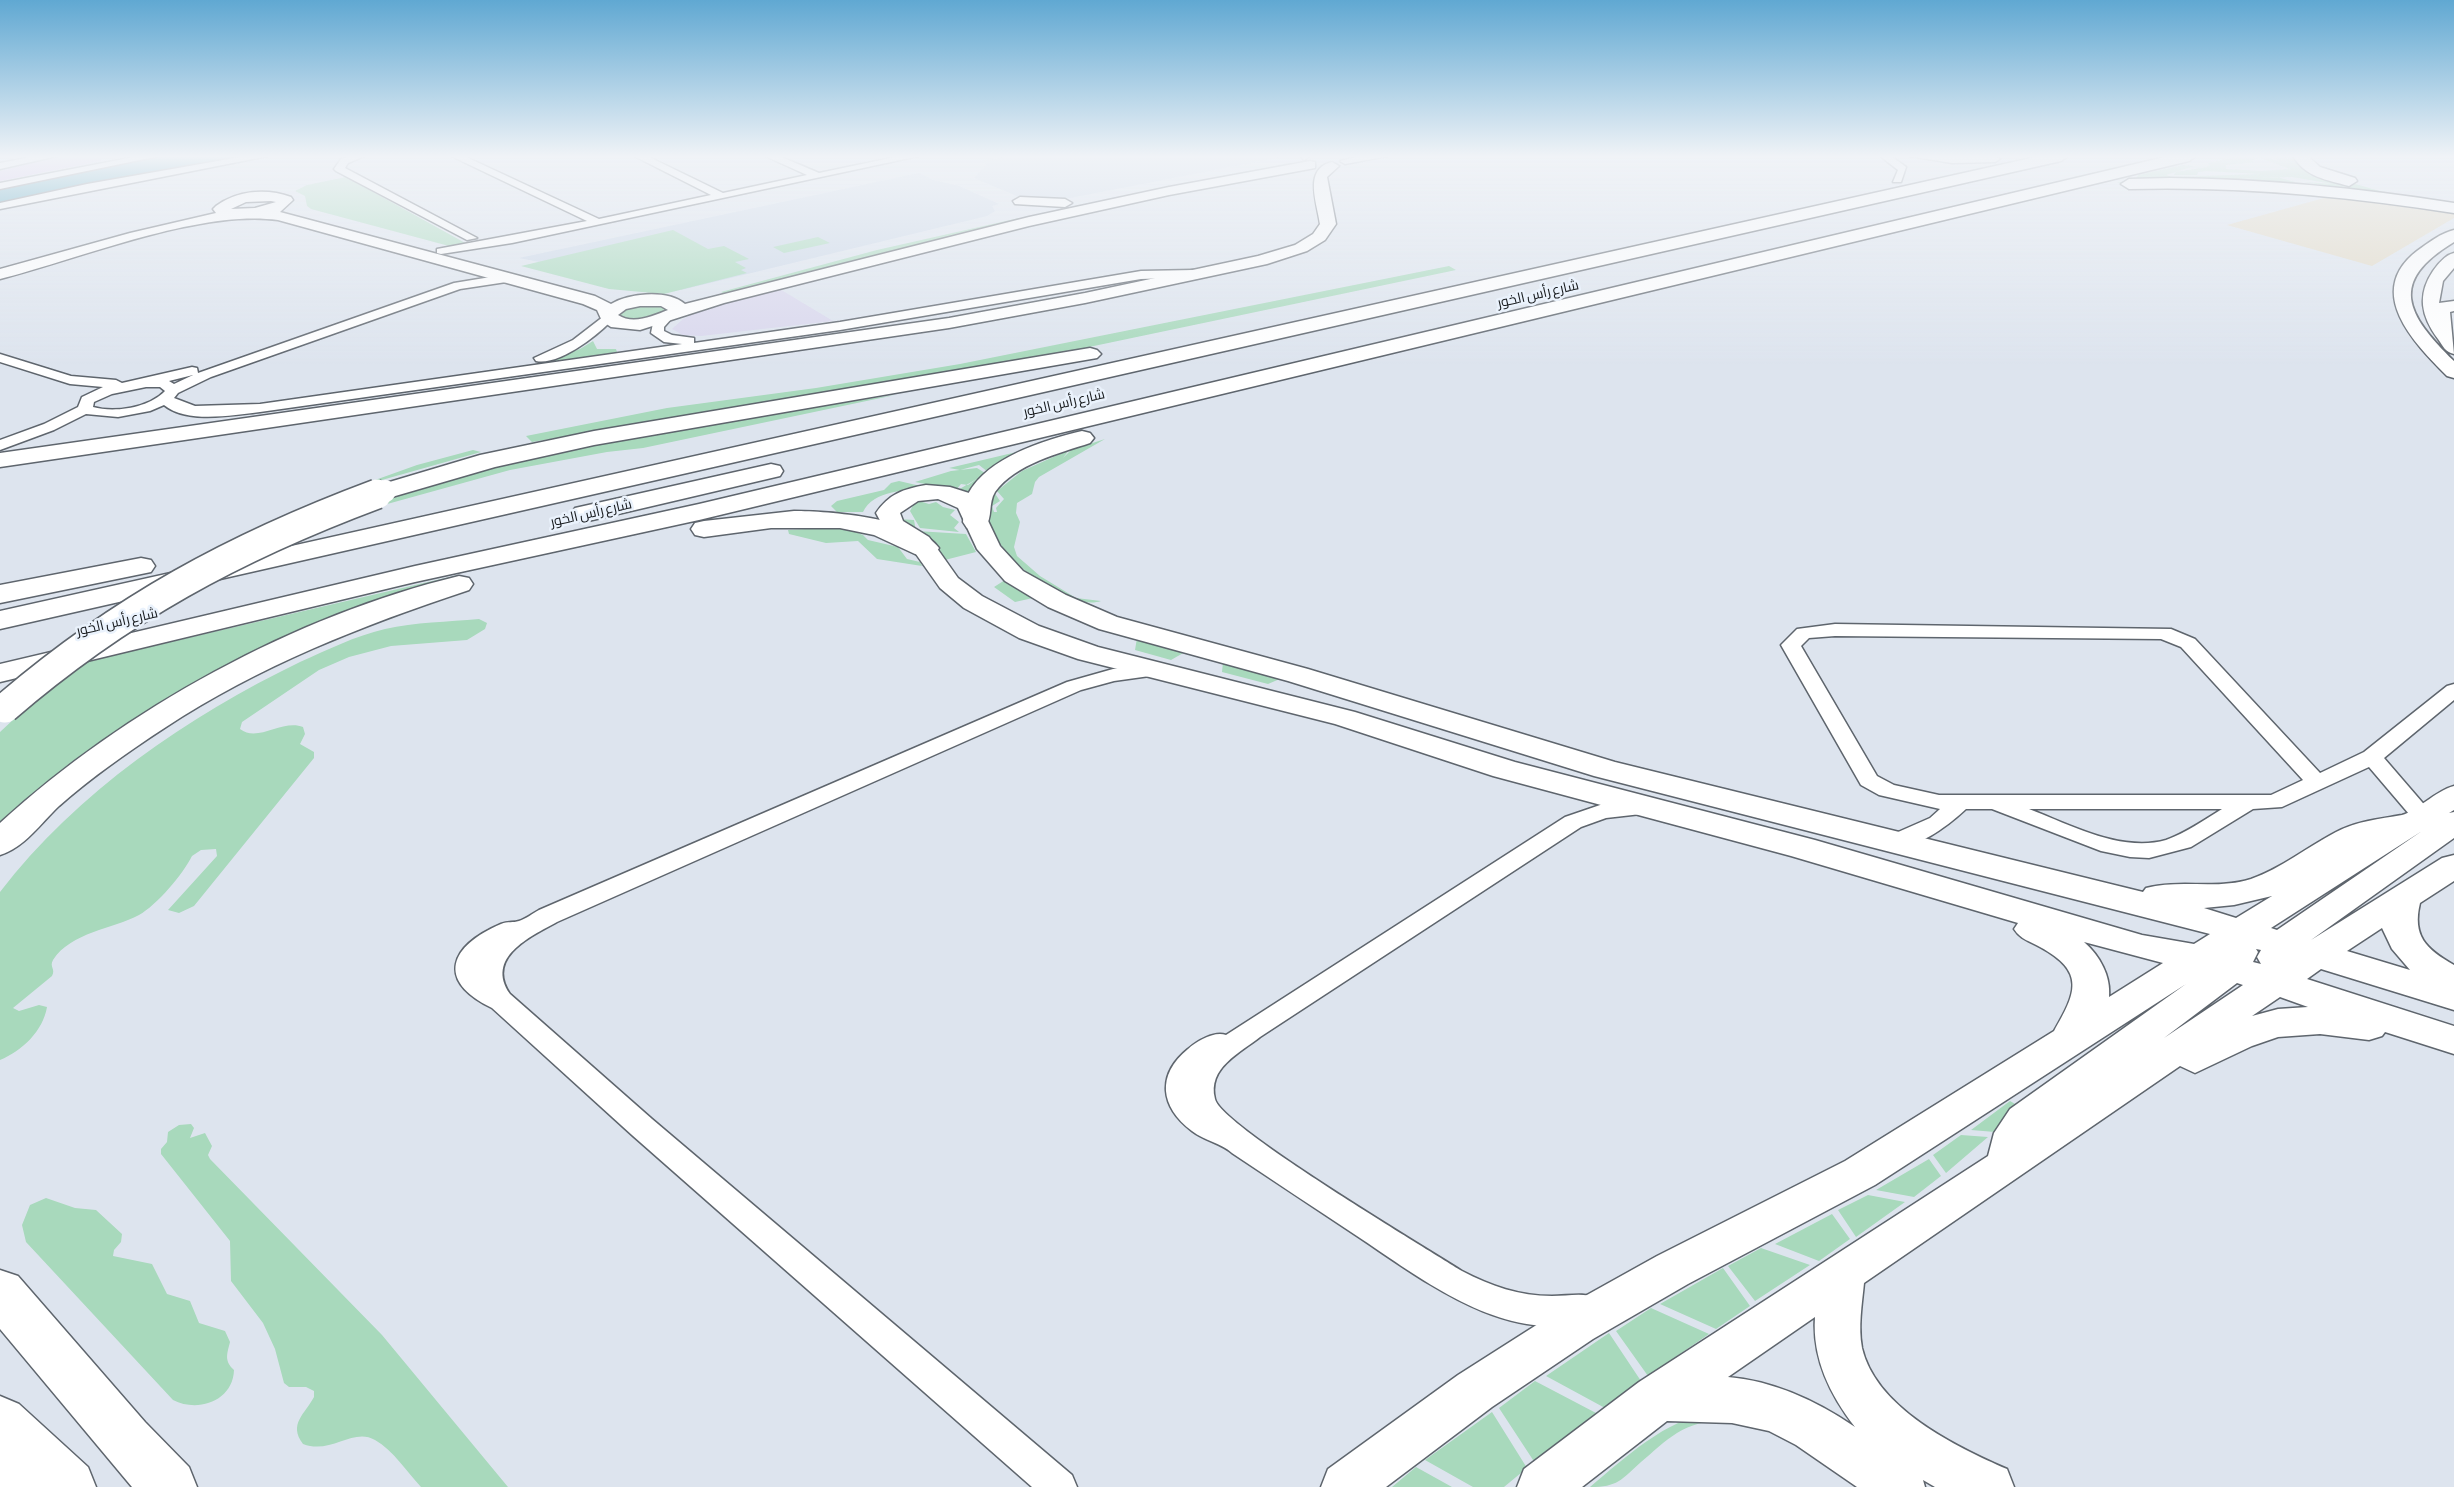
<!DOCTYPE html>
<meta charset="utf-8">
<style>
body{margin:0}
canvas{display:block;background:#dde4ee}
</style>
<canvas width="2454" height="1487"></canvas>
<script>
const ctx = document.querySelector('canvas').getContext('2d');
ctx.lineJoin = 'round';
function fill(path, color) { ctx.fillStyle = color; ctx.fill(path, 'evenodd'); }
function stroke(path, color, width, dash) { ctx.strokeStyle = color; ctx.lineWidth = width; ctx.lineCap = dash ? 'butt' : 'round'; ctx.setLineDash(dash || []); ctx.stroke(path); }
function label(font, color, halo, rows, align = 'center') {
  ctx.font = font + ' "Asap Condensed",Cairo,sans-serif'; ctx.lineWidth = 5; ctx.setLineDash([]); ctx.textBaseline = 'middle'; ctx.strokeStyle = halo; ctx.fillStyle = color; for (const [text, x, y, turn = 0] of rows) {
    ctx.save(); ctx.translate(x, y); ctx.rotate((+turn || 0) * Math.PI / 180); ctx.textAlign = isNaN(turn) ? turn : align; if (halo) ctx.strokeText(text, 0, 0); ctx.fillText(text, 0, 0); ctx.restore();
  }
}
fill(new Path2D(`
 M2331 196 2454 214V218L2372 266 2227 225Z`), '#e2d9c4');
fill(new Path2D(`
 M778 288 833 321 701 336 683 335 672 329 683 319 707 307Z`), '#d9d7ed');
fill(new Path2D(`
 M1008 156H1287L1070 198 1024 199 974 178 987 164 983 161Z
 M919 173 933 180 959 186 999 204 992 206 995 211 987 216 681 290 519 258Z`), '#ccd8e8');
fill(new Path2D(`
 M2238 156H2264L2279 161 2272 156H2284L2288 159V156H2292L2297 164 2307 170 2390 194 2365 192 2339 185 2353 190 2304 182 2333 184 2292 177 2236 179 2257 182 2248 179 2277 177 2295 182 2293 184 2307 185 2117 183 2137 178 2138 175 2183 165 2194 166 2166 175 2173 177 2261 174 2206 171 2198 172 2197 175H2174L2176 172 2207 167 2210 165 2208 163ZM2260 158 2290 169 2262 171 2226 169V165L2255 162 2252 160Z
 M1289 163 1297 164 1052 212Z
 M346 177 467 244 449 246 311 209 307 206 305 196 295 191 307 185Z
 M1019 218 1021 219C922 242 825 269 727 295L721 292 877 250Z
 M673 230 708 249 724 246 749 259 735 262 746 268 741 270 747 273 664 294 609 289 521 266Z
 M818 237 830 243 784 253 773 247Z
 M1449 266 1456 270 1051 355 532 442 526 436 667 408 816 388 960 364Z
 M661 305 667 311C650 318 636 323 618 316L620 311 633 306Z
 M593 341 597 349H616L617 352 531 366 580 349Z
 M895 395 643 448 607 452 510 470 380 506 369 504 471 470 682 426Z
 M1105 439 1039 477 1035 482 1032 494 1017 503 1016 513 1020 522 1014 547 1017 556 1040 576 1076 598 1101 601C1066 613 985 549 986 509 987 494 999 486 1010 477L994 492 1000 501 992 506 994 512H997L996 508 1004 499 997 491 1022 471 1069 450 1063 458 1071 450Z
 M1042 446 971 494 958 490 988 472 979 465 960 470 949 468Z
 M473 450 481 452 350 489 417 465Z
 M977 468 985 473 968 485 961 484 956 490 915 482 951 471Z
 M899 481 929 488C908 490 873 490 863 512H837L831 506 837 501 884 490 891 483Z
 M916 500 929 504 936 502 943 507 955 510 950 515 959 522 954 528 959 532 920 528 910 511Z
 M898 519 914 520 916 531 966 534 976 552 941 561Z
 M843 527 863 535 868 540 898 547 907 559 920 562 922 566 877 559 858 541 826 543 789 534 788 530Z
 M458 575 459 578 270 653 0 833V732L72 665Z
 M1005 580 1033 598 1015 602 994 587Z
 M479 619 487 623 485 629 467 640 391 646 349 657 319 670 242 722 240 729C258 743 282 719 303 727L305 734 300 744 314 752V758L194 906 179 913 168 910 217 856 216 849 201 850 192 856C183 874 157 905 139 915 113 929 71 932 53 960 49 967 56 969 52 976L13 1008 19 1011 39 1005 47 1007C43 1031 22 1051 0 1060V892C77 792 188 716 300 662 327 650 355 636 385 629 415 622 448 622 479 619Z
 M1137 638 1185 652 1171 660 1135 650Z
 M1223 662 1282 678 1268 684 1222 672Z
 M2010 1101 2022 1108 1995 1132 1971 1130Z
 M191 1124 194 1128 190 1138 205 1133 212 1146 208 1155 210 1159 382 1335 508 1487H421C407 1472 393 1450 375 1440 353 1427 331 1455 303 1444 288 1424 305 1414 314 1397V1391L306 1387H289L284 1383 275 1349 263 1323 231 1281 230 1241 161 1154V1149L167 1142 168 1132 179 1125Z
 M1961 1135 1988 1137 1946 1173 1933 1155Z
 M1929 1159 1941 1176 1914 1197 1876 1190Z
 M1868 1195 1905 1202 1856 1237 1838 1210Z
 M46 1198 75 1208 96 1210 122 1234 121 1242 114 1250 113 1256 152 1264 167 1294 190 1301 199 1323 225 1331 230 1342C227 1354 224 1361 234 1370 233 1401 198 1413 173 1400L26 1242 22 1225 30 1205Z
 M1832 1214 1850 1239 1819 1261 1775 1244Z
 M1761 1248 1810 1265 1755 1301 1728 1266Z
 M1723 1268 1750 1306 1716 1329 1660 1304Z
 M1651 1308 1709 1334 1648 1376 1616 1331Z
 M1609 1333 1641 1381 1605 1408 1546 1376Z
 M1535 1381 1596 1413 1535 1463 1499 1408Z
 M1492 1412 1527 1468 1504 1487H1473L1425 1460Z
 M1712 1412C1750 1412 1779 1426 1811 1446L1810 1450 1808 1451C1768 1430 1721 1406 1677 1433 1664 1441 1653 1452 1641 1462 1621 1480 1618 1487 1590 1487 1626 1457 1665 1420 1712 1412Z
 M1416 1467 1452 1487H1392Z`), '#a8d9bc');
fill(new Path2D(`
 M161 156H247L0 205V188Z`), '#3595b0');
fill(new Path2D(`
 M59 156H101V161L0 181V171Z`), '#d6b0ef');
const street = new Path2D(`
 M36 156H57L0 169V163Z
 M139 156H159L0 189V183Z
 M246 156H268L0 209V203L87 184Z
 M350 156H365L348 163 345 168 477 238 467 240 336 171 334 169 341 159Z
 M451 156H464L599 219 711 195 634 156H647L723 193 807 175 765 156H779L819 173 900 156H919L512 243 441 254 437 253V249L587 221Z
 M1300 156H1310L1304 160Z
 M1360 156H1388L1345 164 1340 161Z
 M1880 156H1891L1906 167 1901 182H1893L1898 170Z
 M1909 156H1995L2000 159 1995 162 1952 163Z
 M1194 270 1198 271V277L1141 279 840 330 260 412C233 415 187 424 164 405L150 411 118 417 86 414 54 430 0 450V440L44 424 78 407 82 397 103 387 70 384 0 362V354L71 376 116 380 122 383 192 367 197 368 198 373 454 283 509 274 515 278 513 281 460 289 211 377 178 393 174 398 195 406 260 404 682 344 664 342 651 333 653 323 666 314 672 318 664 327V331L672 335 694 338V343L840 322 1141 271ZM193 375 174 384 169 381ZM146 387H160L165 391C149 408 114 413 93 407L94 402 112 394Z
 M608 313 614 317 612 320C598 335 559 366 536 361L534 358 573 340Z
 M1835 624 2171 629 2195 639 2320 773 2364 752 2447 686 2454 684V700L2384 758 2434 816 2431 821H2415L2369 767 2282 807 2253 809 2191 847 2149 858 2130 857 2101 851 1992 809H1966C1949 825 1913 853 1889 846L1886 841 1889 836 1930 818 1940 809 1879 795 1861 785 1781 645 1797 629ZM1835 636 2161 639 2181 647 2303 780 2271 795H1939L1894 785 1877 776 1801 646 1809 638ZM2029 809H2222C2204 820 2186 833 2166 840 2121 853 2069 824 2029 809Z
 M1150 665 1160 671 1157 675 1114 681 1081 690 557 922C529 937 485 958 510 994L652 1119 1072 1475 1077 1487H1032L632 1135 492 1008C435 980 450 946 501 924 508 921 513 923 519 921 526 919 533 913 539 910L1067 682 1113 669Z
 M1642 801 1650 803 1653 808 1650 813 1606 818 1581 827 1260 1037C1240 1053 1207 1068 1215 1099 1221 1126 1426 1248 1462 1271 1491 1286 1519 1296 1552 1296 1568 1296 1583 1292 1598 1298L1603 1308 1598 1318C1511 1350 1425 1281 1357 1236 1316 1209 1274 1181 1232 1153 1221 1143 1205 1141 1192 1131 1160 1107 1156 1075 1188 1049 1197 1041 1214 1031 1226 1035L1565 817 1603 804Z`);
const secondary = new Path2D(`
 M1310 161 1315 162V168L1169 195 1029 226 724 303 640 330 611 327 602 321 597 310 583 304 278 220C200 209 79 259 0 279V269L130 233 216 213 213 209 216 206C237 190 267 188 291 197L293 200 280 212 595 296 611 304C629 293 668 289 685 304L1029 217 1169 187ZM271 201 276 202 255 208 231 209 246 202ZM640 306H661L668 310C653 316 633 325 618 315L626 309Z
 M1332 162 1339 166 1327 177 1336 224 1325 240 1307 251 1267 264 1085 303 949 328 0 467V453L949 318 1085 293 1258 256 1295 245 1313 234 1320 224C1317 202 1303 169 1332 162Z
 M1020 197 1065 199 1072 203 1065 207 1015 204 1013 201Z
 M2454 230V242C2388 282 2406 314 2454 361V378L2447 376C2414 343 2364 292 2417 251 2428 243 2441 233 2454 230Z
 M2454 253V268L2443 281 2439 303 2454 301V311L2450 312 2454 354C2445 352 2443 346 2438 339 2421 316 2417 295 2433 271 2438 264 2445 255 2454 253Z
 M926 485 950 487 969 493 980 504 1000 546 1023 571 1066 595 1117 617 1308 669 1615 762 2143 892 2146 888C2180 879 2217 890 2251 879 2282 868 2307 847 2336 832 2357 821 2379 819 2402 815 2416 812 2435 791 2454 786V810L2449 813 2454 812V838L2311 940 2442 858 2454 855V881L2420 903C2412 936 2426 949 2454 965V1010L2321 969 2307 979 2454 1026V1054L2385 1032 2382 1036 2369 1040 2320 1034 2278 1037 2252 1046 2195 1073 2180 1066 1864 1283C1862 1304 1858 1327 1862 1348 1876 1408 1956 1447 2007 1469L2014 1487H1935L1923 1480 1925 1487H1857L1796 1445 1769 1431 1732 1423 1667 1421 1582 1487H1517L1524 1469 1639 1382 1988 1156 1994 1133 2010 1109 2186 984 1875 1185 1688 1284 1593 1339 1492 1407 1386 1487H1321L1328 1469 1458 1375 1560 1310 1657 1256 1845 1161 2054 1031C2076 993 2086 972 2040 947 2030 941 2021 940 2014 929L2018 923 1791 856 1493 776 1335 724 1078 659 1019 638 964 608 940 588 911 547 885 530 876 513C889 494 903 489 926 485ZM938 499 958 508 977 549 1005 581 1048 607 1099 629 1288 681 1594 776 2210 934 2194 944 2142 935 1815 840 1515 762 1355 712 1098 647 1039 626 982 596 958 578 929 537 903 521 900 513 918 501ZM2422 831 2277 930 2271 928ZM2272 896 2236 918 2204 908 2234 905ZM2382 928 2392 949 2410 970 2347 951ZM2084 942 2163 963 2109 997C2111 976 2100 956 2084 942ZM2256 949 2261 950 2257 957 2261 964 2253 962 2258 952ZM2237 983 2243 985 2164 1038ZM2280 997 2308 1007 2278 1009 2252 1016ZM1815 1317C1812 1358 1830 1395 1855 1427 1817 1401 1774 1381 1728 1377Z`);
const highway = new Path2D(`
 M2040 156H2068L2061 161 0 629V611Z
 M2169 156H2196L2189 161 699 520 415 582 0 682V664L415 566 699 504Z
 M2293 156H2308L2320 167 2355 178 2357 181 2349 186C2327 180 2305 177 2293 156Z
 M2170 178C2265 179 2360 188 2454 203V213C2346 196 2238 186 2129 189L2121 184 2129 179Z
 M1090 348 1097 350 1101 354 1097 358 594 445 495 467 385 499 376 496 372 491 376 486 480 455 594 431Z
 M1082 431 1090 433 1094 438 1090 443C1060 453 1015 464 995 492 988 503 993 517 985 528L976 530 967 528 963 522C964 513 964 502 968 494 988 457 1044 440 1082 431Z
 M771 464 780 466 783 471 780 476 584 522 575 520 571 514 575 508Z
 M794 511C828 511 918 518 939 548L935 554 925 556 915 554 874 535 840 528H771L704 537 695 535 691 529 695 523 704 521Z
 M141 558 151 560 155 566 151 572 0 603V585Z
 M459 576 469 578 473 584 469 590C363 625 259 666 166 727 129 751 92 777 59 806 41 823 24 848 0 855V823C125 709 294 616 459 576Z
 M0 1270 18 1276 145 1422 189 1467 197 1487H132L0 1329Z
 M0 1396 19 1404 88 1467 96 1487H0Z`);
stroke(street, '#5e656d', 3);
stroke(secondary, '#5e656d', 3);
stroke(highway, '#5e656d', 3);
fill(street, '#fff');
fill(secondary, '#fff');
fill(highway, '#fff');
const highwayBridgeFar1 = new Path2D(`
 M373 495 385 491`);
const highwayBridge = new Path2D(`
 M5 708C120 609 235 547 377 494`);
stroke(highwayBridgeFar1, '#5e656d', 25, []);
stroke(highwayBridge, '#5e656d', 32, []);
stroke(highwayBridgeFar1, '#fff', 22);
stroke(highwayBridge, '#fff', 29);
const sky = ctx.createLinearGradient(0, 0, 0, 364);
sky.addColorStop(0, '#60a8d2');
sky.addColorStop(0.43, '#f0f3f7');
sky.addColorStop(1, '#f0f3f700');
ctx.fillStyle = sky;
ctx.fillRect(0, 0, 2454, 364);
label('14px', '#171a1d', '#eaf2fc', [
 ["شارع رأس الخور",1538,294,-13],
 ["شارع رأس الخور",1064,403,-13],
 ["شارع رأس الخور",591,513,-13],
 ["شارع رأس الخور",117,622,-13]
]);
</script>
